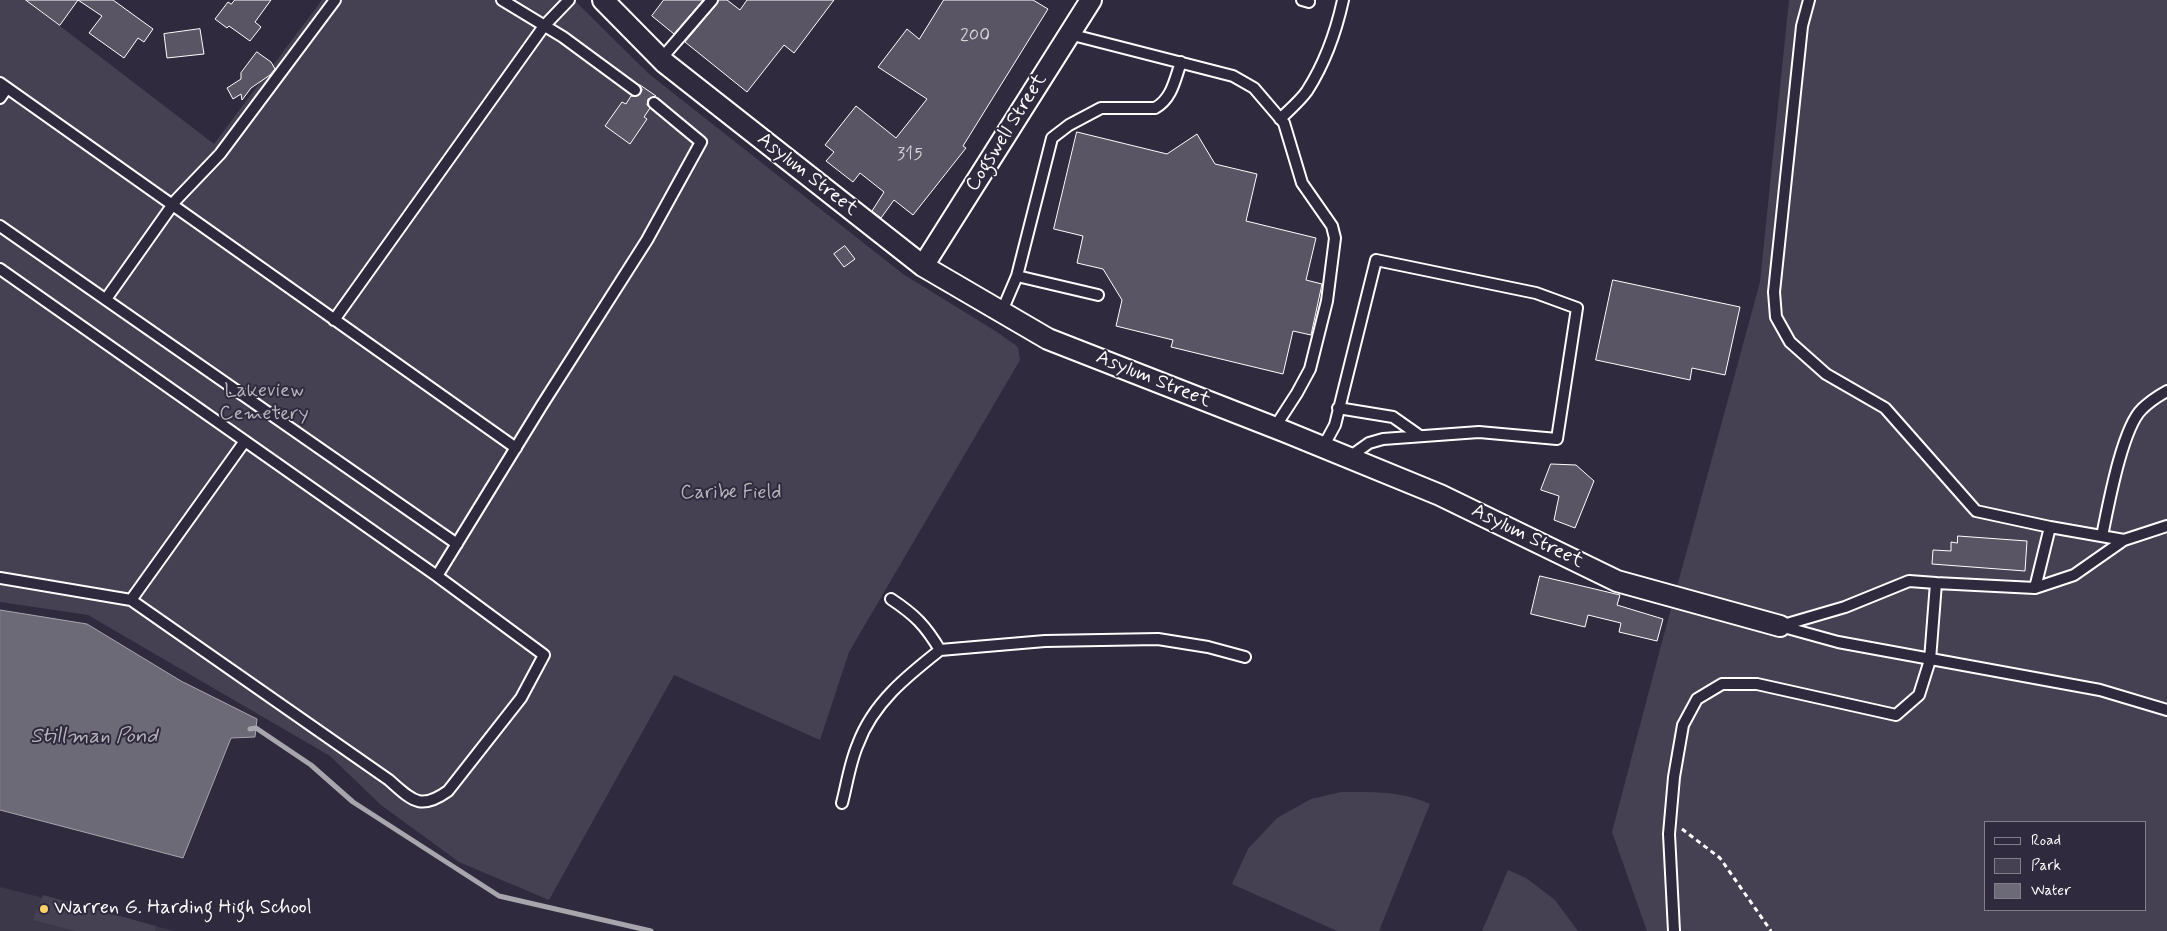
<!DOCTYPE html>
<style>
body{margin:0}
#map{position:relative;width:2167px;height:931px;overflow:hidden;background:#2f2a3d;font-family:Mynerve,sans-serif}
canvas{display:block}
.legend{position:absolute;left:1984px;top:821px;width:162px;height:90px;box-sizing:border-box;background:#2f2a3d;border:1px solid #827f8b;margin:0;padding:6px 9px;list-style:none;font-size:15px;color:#fff}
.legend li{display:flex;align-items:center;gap:10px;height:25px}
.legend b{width:25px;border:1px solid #827f8b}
</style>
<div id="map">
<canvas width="2167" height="931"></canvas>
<ul class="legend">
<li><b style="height:6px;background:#2f2a3d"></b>Road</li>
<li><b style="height:14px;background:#464152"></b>Park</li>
<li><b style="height:14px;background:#6d6a77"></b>Water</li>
</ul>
</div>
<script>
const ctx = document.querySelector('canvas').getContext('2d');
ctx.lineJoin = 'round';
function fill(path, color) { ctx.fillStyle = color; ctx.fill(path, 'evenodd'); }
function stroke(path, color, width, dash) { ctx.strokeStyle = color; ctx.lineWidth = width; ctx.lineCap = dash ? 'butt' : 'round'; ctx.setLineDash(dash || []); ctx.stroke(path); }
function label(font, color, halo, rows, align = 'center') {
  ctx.font = font + ' Mynerve,sans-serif'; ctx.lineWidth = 4; ctx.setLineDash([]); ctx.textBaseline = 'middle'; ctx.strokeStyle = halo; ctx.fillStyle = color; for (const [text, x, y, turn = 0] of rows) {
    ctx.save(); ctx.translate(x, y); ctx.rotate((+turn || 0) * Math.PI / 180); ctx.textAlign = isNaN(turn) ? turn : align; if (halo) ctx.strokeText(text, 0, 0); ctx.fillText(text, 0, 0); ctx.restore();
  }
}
fill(new Path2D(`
 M0 887 175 931H0Z`), '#3c3749');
fill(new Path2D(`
 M0 0H26L214 144 322 0H574L649 74 903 274 997 332 1018 347 1020 360 849 652 820 740 674 675 549 900 459 862 381 805 330 756 88 615 0 602Z
 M1789 0H2167V931H1647L1612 832 1659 653 1760 282ZM1986 822H2146V910H1986Z
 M1341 792C1371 792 1403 791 1430 804L1379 931H1337L1232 884 1248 849 1277 818 1311 799Z
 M1508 870 1526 878 1555 900 1578 931H1482Z
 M43 895 156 926 155 931H76L33 920Z`), '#464152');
const water = new Path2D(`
 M0 610 87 624 181 681 257 719 255 737 231 738 183 858 0 810Z`);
fill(water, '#6d6a77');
stroke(water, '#a7a6ad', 1);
stroke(new Path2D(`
 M250 729 256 728 311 765 353 802 499 896 651 931`), '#a7a6ad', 5);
const building = new Path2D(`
 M26 0H113L153 29 144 42 138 38 124 58 89 33 102 16 78 0 60 25Z
 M235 0H271L255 22 261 27 250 41 229 26 227 28 215 19 228 2 231 4Z
 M664 0H703L674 34 652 16Z
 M719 0H727L740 10 747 0H834L794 53 784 45 747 92 685 42 717 4Z
 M944 0H1033L1048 9 963 146 966 148 913 215 894 200 881 218 872 211 884 192 860 173 853 182 826 161 834 152 825 145 856 106 896 138 927 99 878 67 907 29 919 39Z
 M200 29 204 54 167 58 164 34Z
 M257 52 271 62 275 69 270 75 251 88 242 100 241 94 233 99 227 88 241 79V73Z
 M640 85 656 96 648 99 647 105 650 108 644 117 647 119 630 144 605 126 622 102 626 104 631 96H637L640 94 642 90Z
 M1077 132 1167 154 1197 134 1215 164 1257 174 1246 221 1316 238 1306 280 1322 284 1311 335 1293 331 1283 374 1171 347 1173 340 1116 326 1122 300 1103 269 1077 263 1083 236 1054 229Z
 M845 246 855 259 844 267 834 254Z
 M1613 280 1740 307 1725 375 1692 368 1690 380 1596 360Z
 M1551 464 1576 465 1594 481 1575 528 1554 520 1559 496 1541 490Z
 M1958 536 2027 541 2025 571 1932 564 1933 550 1951 551V542L1957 543Z
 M1540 576 1620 595 1617 605 1663 619 1657 641 1619 632 1621 623 1588 615 1585 627 1531 614Z`);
fill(building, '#595564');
stroke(building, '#fff', 1);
const lane = new Path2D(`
 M502 0 563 37 635 90
 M1302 0 1309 2V0
 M1809 0 1802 26 1774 292 1776 317 1790 342 1826 374 1885 408 1976 511 2050 527 2124 540
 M1069 34 1233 76 1254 88 1284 123 1302 183 1332 226 1335 238 1327 301 1310 369 1297 393 1275 427
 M661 59 712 0
 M0 83 516 448
 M0 98 7 88
 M1280 119C1289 110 1300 101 1307 91 1325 63 1336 32 1343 0
 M0 226 457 544
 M0 269 437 576 544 655 521 698 448 791C420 811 412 800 389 780L131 600 0 578
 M1017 276 1098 295
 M106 299 176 200 220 154 335 0
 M1002 311 1017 276 1052 138 1069 125 1101 108H1155C1172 99 1175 79 1181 62
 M334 320 544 26 569 0
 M1338 408 1393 417 1420 436
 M1323 447 1335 425 1376 260 1536 293 1577 308 1557 439 1479 432 1383 439 1369 443 1348 458
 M2102 536C2108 507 2122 428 2142 409 2149 402 2158 396 2167 391
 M437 576 542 405 647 240 701 142 654 103
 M2035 588 2050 527
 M131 600 245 441
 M1780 626 1838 642 2100 690 2167 710
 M1780 626 1845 607 1909 581 1936 583
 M940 650 1045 641 1158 639 1208 647 1245 657
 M842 803C847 784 850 762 858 744 873 703 907 676 940 650 925 625 915 615 891 599
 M1674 931 1669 834 1674 777 1683 725 1697 699 1722 684H1757L1896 715 1919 695 1930 660 1936 583 2035 588 2074 575 2124 540 2167 526`);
const street = new Path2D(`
 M603 0 665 63 923 266 1048 339 1286 432 1440 495 1617 581 1780 626
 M923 266 1091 0`);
stroke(lane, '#fff', 14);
stroke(street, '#fff', 24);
stroke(new Path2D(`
 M1682 829 1720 858 1771 931`), '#fff', 3, [5, 4]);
stroke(lane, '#2f2a3d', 10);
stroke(street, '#2f2a3d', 20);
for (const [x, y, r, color] of [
 [44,909,5,"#ffd166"]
]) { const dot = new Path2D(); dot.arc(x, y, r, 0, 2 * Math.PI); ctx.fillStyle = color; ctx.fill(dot); stroke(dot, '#2f2a3d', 2); }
label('18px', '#d6d4d8', null, [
 ["200",975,36],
 ["315",910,155]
]);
label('20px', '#fff', '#2f2a3d', [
 ["Cogswell Street",1007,133,-58],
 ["Asylum Street",807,175,38],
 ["Asylum Street",1153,380,22],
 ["Asylum Street",1527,537,26]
]);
label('20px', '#b5b3ba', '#2f2a3d', [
 ["Lakeview",264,392],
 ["Cemetery",264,415],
 ["Caribe Field",731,494]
]);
label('20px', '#fff', '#2f2a3d', [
 ["Warren G. Harding High School",54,909]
], 'left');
label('italic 21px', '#b6b4bb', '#2f2a3d', [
 ["Stillman Pond",94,738]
]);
</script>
